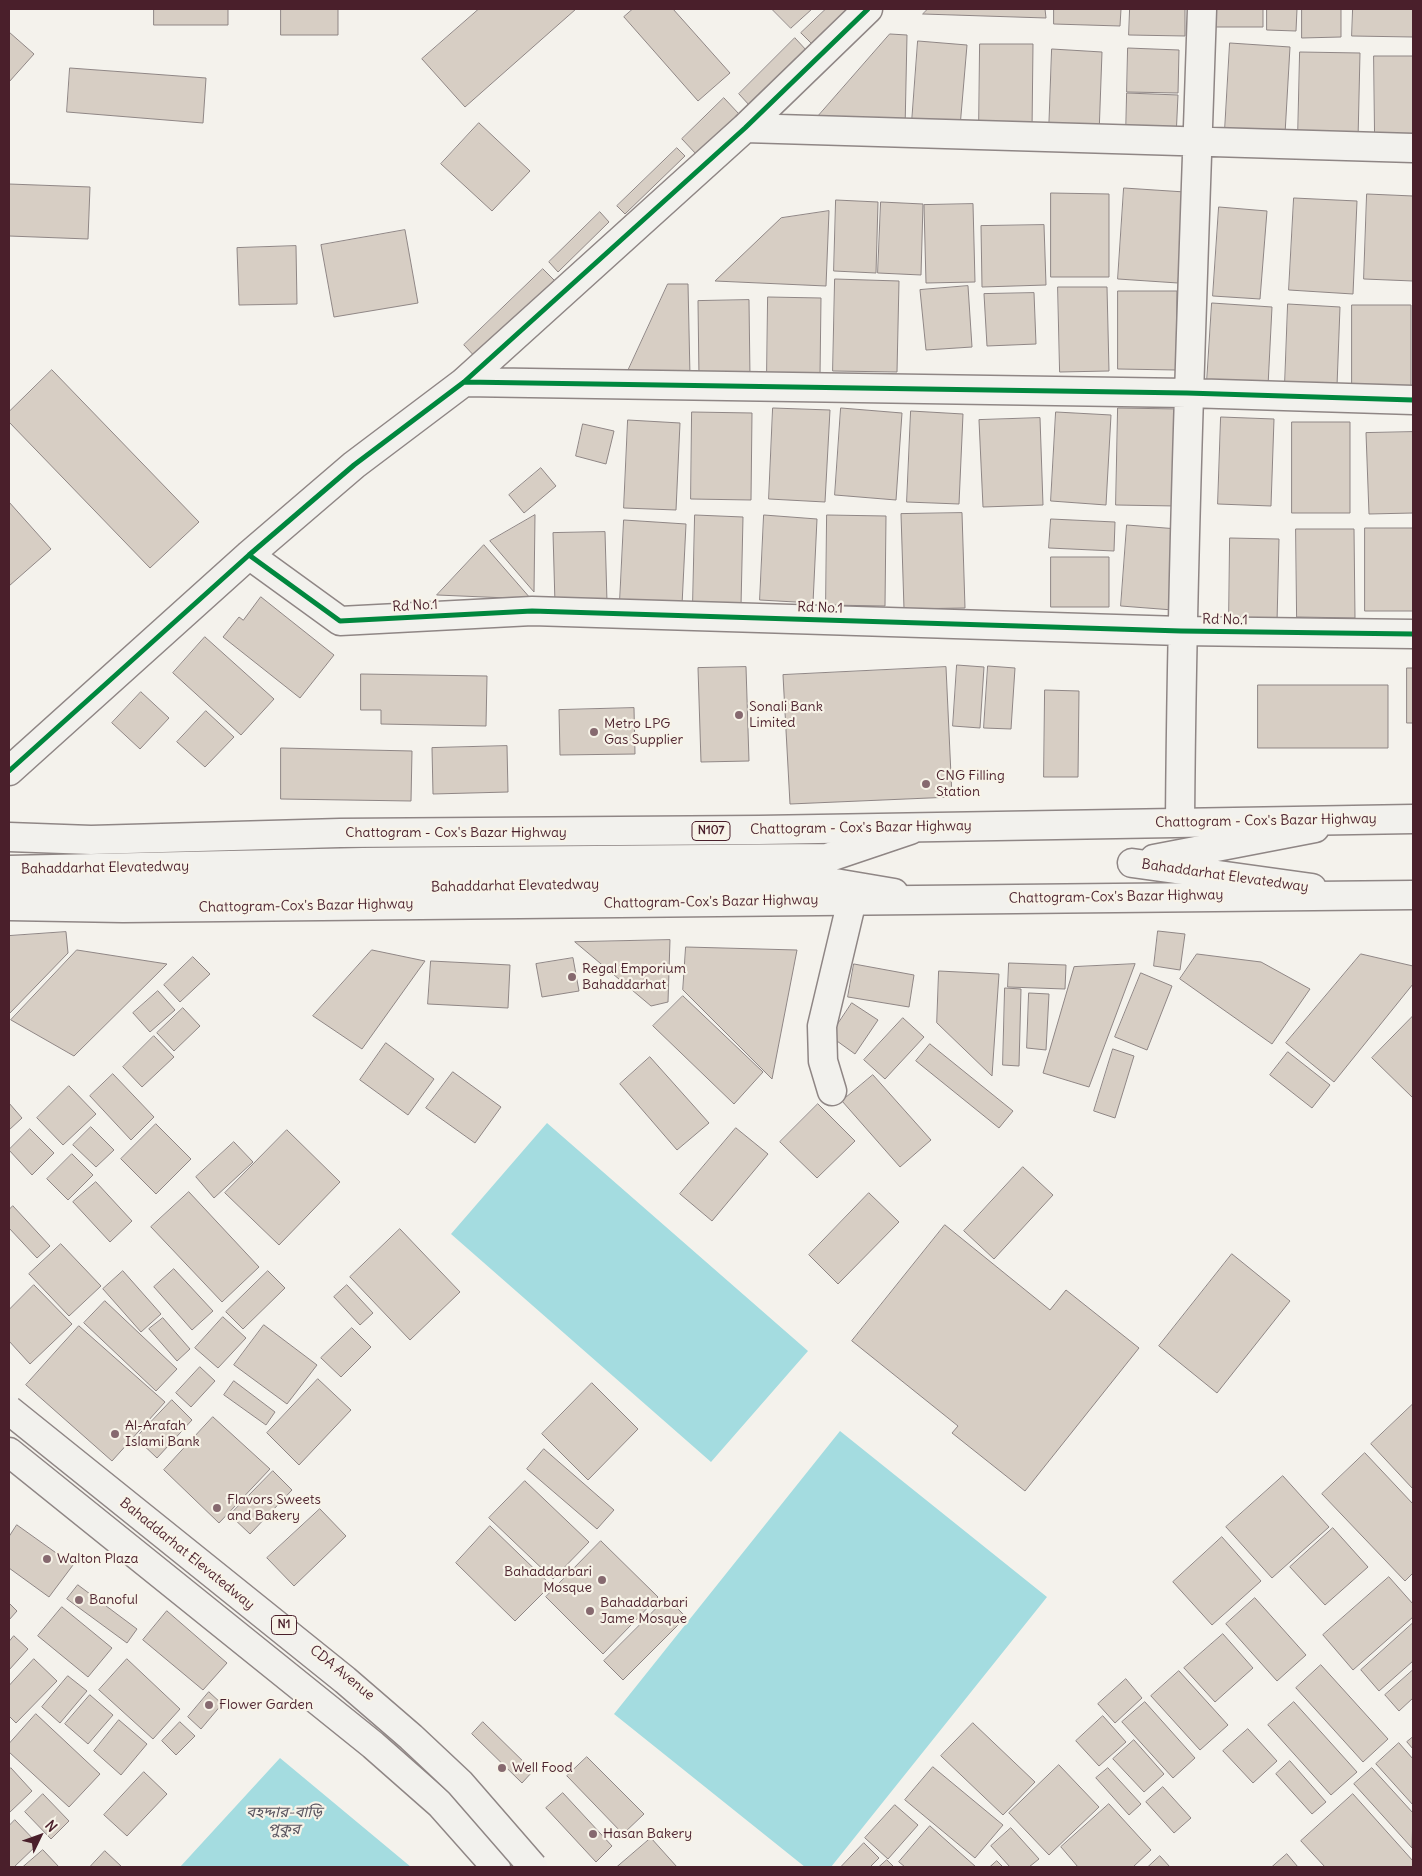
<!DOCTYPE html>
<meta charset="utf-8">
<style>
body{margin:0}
#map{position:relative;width:1422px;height:1876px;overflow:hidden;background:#f4f2ec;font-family:Delius,sans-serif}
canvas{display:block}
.frame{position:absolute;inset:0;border:10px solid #4a1f2b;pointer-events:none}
.north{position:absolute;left:15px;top:1811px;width:50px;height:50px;-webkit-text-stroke:4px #f7f3e8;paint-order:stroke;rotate:48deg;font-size:14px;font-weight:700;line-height:20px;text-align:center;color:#4a1f2b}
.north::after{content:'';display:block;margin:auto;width:18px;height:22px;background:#4a1f2b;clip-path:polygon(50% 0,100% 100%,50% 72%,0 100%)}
</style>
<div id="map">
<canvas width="1422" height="1876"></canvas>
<div class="frame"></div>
<div class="north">N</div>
</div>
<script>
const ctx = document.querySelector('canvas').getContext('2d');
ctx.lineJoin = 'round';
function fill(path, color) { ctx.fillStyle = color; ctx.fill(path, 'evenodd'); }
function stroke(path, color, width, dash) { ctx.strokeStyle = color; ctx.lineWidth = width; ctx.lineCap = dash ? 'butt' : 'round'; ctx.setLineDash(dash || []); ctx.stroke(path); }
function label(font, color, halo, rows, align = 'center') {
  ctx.font = font + ' Delius,"Noto Sans Bengali",sans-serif'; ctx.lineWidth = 4.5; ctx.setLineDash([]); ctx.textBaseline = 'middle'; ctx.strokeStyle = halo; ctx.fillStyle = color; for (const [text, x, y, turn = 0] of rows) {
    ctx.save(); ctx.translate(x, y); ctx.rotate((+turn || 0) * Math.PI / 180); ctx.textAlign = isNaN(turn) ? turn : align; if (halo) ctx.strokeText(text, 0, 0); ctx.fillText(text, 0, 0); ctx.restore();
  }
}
fill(new Path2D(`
 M547 1123 808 1351 711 1462 451 1234Z
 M840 1431 1047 1597 831 1867H805L614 1714Z
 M280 1758 411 1867H180Z`), '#a4dce0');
const building = new Path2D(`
 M154 9H228V25H154Z
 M281 9H338V35H281Z
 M479 9H576L465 107 422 59Z
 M633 9H673L730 73 698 101 624 17Z
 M772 9H812L791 28Z
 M826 9H849L812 44 801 33Z
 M928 9H1045L1046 18 923 14Z
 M1054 9H1121L1120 26 1054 24Z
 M1130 9H1185V36L1129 35Z
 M1210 9H1263V27H1210Z
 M1267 9H1297L1296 31 1267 30Z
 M1302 9H1341V37L1302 38Z
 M1353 9H1413V37L1352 36Z
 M9 32 34 54 9 82Z
 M890 34 907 35 905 130H806Z
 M795 38 807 51 750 106 739 94Z
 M918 41 967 45 960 127 912 122Z
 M1230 43 1290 47 1285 134 1225 130Z
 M980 44H1033L1032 131 979 130Z
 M1128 48 1179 50 1178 93 1127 92Z
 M1052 49 1102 52 1099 135 1049 133Z
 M1300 52 1360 53 1358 140 1298 138Z
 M1374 56H1413V139H1375Z
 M70 68 206 78 203 123 67 112Z
 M1127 93 1178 95 1176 138 1126 136Z
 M724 98 739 114 697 155 682 139Z
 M479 123 530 171 492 211 441 164Z
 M677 148 685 156 625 214 617 206Z
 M9 184 90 187 88 239 9 236Z
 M1124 188 1185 192 1178 283 1118 279Z
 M1051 193 1109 194V277H1051Z
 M1367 194 1413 196V281L1364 279Z
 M1294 198 1357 201 1353 294 1289 290Z
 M836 200 878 202 876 273 834 271Z
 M881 202 923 204 921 275 878 273Z
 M973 204 975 282 926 283 924 205Z
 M1219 207 1267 211 1260 299 1213 296Z
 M829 211 826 286 715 281 781 218Z
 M600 212 609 222 558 272 549 262Z
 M1044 225 1046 285 982 287 981 226Z
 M405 230 418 303 334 317 321 245Z
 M296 246 297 304 239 305 237 248Z
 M543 269 558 284 479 361 464 345Z
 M835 279 899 281 897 372 833 371Z
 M668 284H688L690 376 627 373Z
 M968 286 972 347 926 350 920 290Z
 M1058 287H1107L1109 371 1060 372Z
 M1118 291H1177L1176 370 1118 369Z
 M1034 293 1036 344 987 346 984 294Z
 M768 297 821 298 820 376 767 374Z
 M749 300 750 377 699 378 698 301Z
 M1212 303 1272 307 1268 386 1207 382Z
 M1288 304 1340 307 1337 386 1285 384Z
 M1352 305H1411V387H1352Z
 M52 370 199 522 150 568 9 422V412Z
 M773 408 830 410 825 502 769 499Z
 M841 408 902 413 896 500 835 495Z
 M1118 408 1178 409 1176 506 1116 505Z
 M911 411 963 414 959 504 907 502Z
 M692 412 752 413 751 500 691 499Z
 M1056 412 1111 415 1106 505 1051 501Z
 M1221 417 1274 419 1271 506 1218 504Z
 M1040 418 1043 505 983 507 979 420Z
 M628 420 680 423 676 510 624 508Z
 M1292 422H1350V513H1292Z
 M583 424 614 431 606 464 576 456Z
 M1413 432V513L1369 514 1366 433Z
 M541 468 556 486 524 513 509 495Z
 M9 502 51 549 9 586Z
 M962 513 965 608 904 609 901 514Z
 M535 515 534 592 490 541Z
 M695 515 743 517 741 606 693 604Z
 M764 515 817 519 813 603 760 600Z
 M827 515 886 516 885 606 826 605Z
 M1051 519 1115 522 1114 551 1049 548Z
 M624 520 686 524 682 605 620 601Z
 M1127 525 1178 529 1173 610 1121 606Z
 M1365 528H1413V611H1365Z
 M1296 529H1354L1355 618 1297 617Z
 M605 532 607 602 555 604 553 533Z
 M1230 538 1279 539 1277 623 1229 621Z
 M484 545 531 599 437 595Z
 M1051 557H1109V607H1051Z
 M261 597 334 655 300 698 223 637 239 617 243 620Z
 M205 637 274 699 241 735 173 673Z
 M957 665 984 667 980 728 953 726Z
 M988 666 1015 668 1011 729 984 728Z
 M746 667 749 761 701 762 698 668Z
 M946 667 952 797 790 804 783 675Z
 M1407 668H1413V723H1407Z
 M361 674 487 676 486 726 381 724V710H361Z
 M1258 685H1388V748H1258Z
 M1045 690 1079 691 1078 777H1044Z
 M141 692 169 718 140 749 112 723Z
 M634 708 635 754 560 755 559 710Z
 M206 711 234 737 205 767 177 742Z
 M507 746 508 792 433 794 432 748Z
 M281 748 412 751 411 801 281 799Z
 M1158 931 1185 934 1180 970 1154 966Z
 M66 932 68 953 9 1014V936Z
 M670 940 668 1002 651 1006 575 942Z
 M686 947 797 950 772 1079 683 990Z
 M77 950 167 964 74 1056 11 1020Z
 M372 950 425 961 362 1049 313 1016Z
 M1197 954 1261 962 1310 989 1272 1044 1180 979Z
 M1361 954 1413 966V984L1334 1082 1286 1043Z
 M193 957 210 974 180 1002 164 985Z
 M573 958 579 991 542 997 536 964Z
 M431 961 510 965 508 1008 428 1004Z
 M1009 963 1066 965 1065 989 1008 987Z
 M854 964 914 975 909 1007 848 997Z
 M1135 964 1089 1087 1043 1073 1074 967Z
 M939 971 999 974 992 1076 937 1023Z
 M1141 973 1172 986 1147 1050 1115 1037Z
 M1005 988 1021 989 1019 1066 1003 1065Z
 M158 991 175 1010 150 1032 133 1013Z
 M1029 993 1049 994 1046 1050 1027 1048Z
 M683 996 763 1072 734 1104 653 1026Z
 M852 1003 878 1020 855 1054 830 1036Z
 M183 1008 200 1026 174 1051 157 1033Z
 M1413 1016V1098L1372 1058Z
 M903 1018 924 1037 885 1079 864 1060Z
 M154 1036 174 1057 142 1087 123 1067Z
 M386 1043 434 1079 408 1115 360 1080Z
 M930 1044 1013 1111 999 1128 916 1061Z
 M1113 1049 1134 1056 1115 1118 1094 1111Z
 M1288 1052 1330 1085 1312 1108 1270 1075Z
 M650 1057 709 1123 677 1150 620 1084Z
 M453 1072 501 1107 475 1143 426 1108Z
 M113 1074 154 1117 131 1140 90 1096Z
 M873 1075 931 1140 900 1167 842 1101Z
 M69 1086 96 1114 63 1145 37 1118Z
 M9 1103 22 1118 9 1130Z
 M818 1104 855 1141 817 1178 780 1142Z
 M156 1124 191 1159 156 1194 121 1159Z
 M91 1127 114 1150 96 1167 73 1145Z
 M736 1128 768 1154 712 1221 680 1194Z
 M30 1129 54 1153 32 1175 9 1150Z
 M287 1130 340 1182 279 1245 225 1193Z
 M234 1142 253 1162 214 1198 196 1177Z
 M72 1154 93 1175 68 1200 47 1179Z
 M1023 1167 1053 1195 994 1259 964 1231Z
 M96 1182 132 1221 110 1242 73 1202Z
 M189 1192 259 1267 222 1302 151 1227Z
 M869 1193 899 1222 838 1284 809 1255Z
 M13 1206 50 1246 37 1258 9 1228V1210Z
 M945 1225 1050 1310 1066 1290 1139 1348 1025 1491 952 1433 958 1426 852 1341Z
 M400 1229 460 1292 410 1340 350 1277Z
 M61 1244 101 1286 69 1316 29 1274Z
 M1232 1254 1290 1301 1217 1393 1159 1346Z
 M174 1269 213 1311 192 1330 154 1287Z
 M123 1271 161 1314 141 1332 103 1289Z
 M268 1271 285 1288 243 1329 226 1312Z
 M34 1285 72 1324 30 1364 9 1341V1310Z
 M347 1285 373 1313 360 1325 334 1297Z
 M105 1301 177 1369 156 1391 84 1323Z
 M223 1317 246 1338 218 1368 195 1348Z
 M163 1318 190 1349 177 1361 149 1329Z
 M264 1325 317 1365 287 1404 234 1365Z
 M79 1326 165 1402 112 1461 26 1385Z
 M352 1328 371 1347 341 1377 321 1358Z
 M200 1367 215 1381 191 1407 176 1393Z
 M318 1379 351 1410 299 1465 267 1433Z
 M234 1381 275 1412 266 1425 224 1395Z
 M592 1383 638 1429 588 1480 542 1434Z
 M172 1400 192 1420 157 1458 136 1438Z
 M1413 1404V1489L1371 1444Z
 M213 1417 270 1469 219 1523 164 1470Z
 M544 1449 614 1510 597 1529 527 1469Z
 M1365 1453 1413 1504V1573L1405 1581 1322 1494Z
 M273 1471 292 1490 250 1534 230 1515Z
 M1283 1476 1329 1527 1272 1578 1226 1527Z
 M525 1481 589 1542 553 1579 489 1518Z
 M320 1509 346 1536 294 1586 267 1558Z
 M17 1525 73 1565 49 1597 9 1568V1537Z
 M490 1526 551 1585 515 1621 456 1563Z
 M1333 1528 1368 1567 1325 1605 1290 1567Z
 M1222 1537 1261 1581 1212 1625 1173 1582Z
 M601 1541 658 1597 603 1654 546 1597Z
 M1389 1577 1413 1604V1617L1353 1670 1323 1635Z
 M78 1585 137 1629 127 1643 67 1599Z
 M667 1598 686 1617 623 1680 604 1661Z
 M1255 1598 1306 1655 1277 1681 1226 1624Z
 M9 1603 17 1611 9 1620Z
 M62 1607 112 1648 88 1677 38 1636Z
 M167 1611 227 1663 203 1690 143 1640Z
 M1413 1623V1661L1379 1691 1361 1670Z
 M1223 1634 1253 1668 1215 1702 1184 1668Z
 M14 1636 28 1649 9 1670V1642Z
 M34 1659 57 1681 16 1723 9 1716V1686Z
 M127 1659 180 1709 153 1739 99 1690Z
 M1321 1665 1388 1739 1363 1762 1296 1688Z
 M1413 1670V1698L1399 1711 1385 1695Z
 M1179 1671 1228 1725 1200 1750 1151 1696Z
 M68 1676 87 1691 60 1723 42 1707Z
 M1126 1679 1142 1698 1115 1723 1098 1704Z
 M209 1692 222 1704 201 1729 188 1717Z
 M90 1695 113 1715 88 1744 65 1724Z
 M1145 1702 1195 1758 1173 1778 1122 1722Z
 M1294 1702 1357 1772 1331 1795 1268 1725Z
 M36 1714 100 1774 69 1807 9 1752V1744Z
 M1103 1716 1126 1742 1099 1766 1076 1741Z
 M119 1720 147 1744 121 1775 94 1751Z
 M180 1722 195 1736 176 1755 162 1741Z
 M483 1722 533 1771 522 1783 472 1734Z
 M973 1723 1035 1782 1003 1815 941 1756Z
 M1248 1729 1277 1761 1253 1783 1223 1751Z
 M1413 1737V1749L1407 1742Z
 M1134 1740 1164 1774 1144 1792 1113 1759Z
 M1399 1743 1413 1759V1805L1376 1764Z
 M587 1757 644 1814 623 1834 567 1776Z
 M1290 1761 1326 1802 1312 1814 1276 1774Z
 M1059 1765 1099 1807 1049 1855 1009 1813Z
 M933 1767 1003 1825 975 1858 905 1800Z
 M11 1768 32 1791 9 1813V1770Z
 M1108 1768 1141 1804 1129 1815 1096 1778Z
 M1372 1768 1413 1813 1412 1848 1354 1784Z
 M144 1772 167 1794 127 1836 104 1815Z
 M1163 1787 1191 1818 1174 1833 1146 1802Z
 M563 1793 612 1846 596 1862 546 1808Z
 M43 1794 69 1821 51 1839 25 1812Z
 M1353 1794 1413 1861V1867H1325L1301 1841Z
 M1109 1804 1151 1850 1133 1867H1078L1061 1847Z
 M895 1805 918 1825 888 1859 865 1838Z
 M15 1820 38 1844 14 1867H9V1826Z
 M930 1826 976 1867H905L899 1862Z
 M1011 1828 1039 1859 1029 1867H1010L991 1846Z
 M651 1838 677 1867H617Z
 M864 1843 879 1858 870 1867H841Z
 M43 1850 59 1867H23Z
 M105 1851 122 1867H90Z
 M1287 1854 1298 1867H1272Z
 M1160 1856 1170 1867H1148Z
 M887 1860 894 1867H879Z
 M997 1861 1003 1867H990Z`);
fill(building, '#d7cec4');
stroke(building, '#8f8685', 1);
const minor = new Path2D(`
 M745 128 1413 148
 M464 382 1187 393 1413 400
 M249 555 340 621 532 611 1181 631 1413 634
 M9 771 249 555 354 465 464 382 745 128 868 9
 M1180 822C1182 551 1193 280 1202 9
 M832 1091 823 1061 822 1026 852 900`);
const major = new Path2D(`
 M1154 859 1315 828
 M1132 863 1312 888
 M9 870 363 862 827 858 910 830
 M13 894 829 882 894 893`);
const highway = new Path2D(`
 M9 837 91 840 340 833 759 830 1413 819
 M9 906 123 908 1413 895
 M9 1452 373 1745 440 1804 496 1867`);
stroke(minor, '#8f8685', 31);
stroke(major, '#8f8685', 31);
stroke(highway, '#8f8685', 31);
stroke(minor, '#f2f1ed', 28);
stroke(major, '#f2f1ed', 28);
stroke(highway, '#f2f1ed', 28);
const highwayBridge = new Path2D(`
 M9 1410 345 1680 411 1737 460 1783 533 1867`);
stroke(highwayBridge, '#8f8685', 31, []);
stroke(highwayBridge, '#f2f1ed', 28);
stroke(new Path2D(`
 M464 382 1187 393 1413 400
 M249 555 340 621 532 611 1181 631 1413 634
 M9 771 249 555 354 465 464 382 745 128 868 9`), '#00873e', 5);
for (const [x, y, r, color] of [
 [739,715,5,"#86696f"],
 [594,732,5,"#86696f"],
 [926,784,5,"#86696f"],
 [572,977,5,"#86696f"],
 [115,1434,5,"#86696f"],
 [217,1508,5,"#86696f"],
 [47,1559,5,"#86696f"],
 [602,1580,5,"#86696f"],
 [79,1600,5,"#86696f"],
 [590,1611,5,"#86696f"],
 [209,1705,5,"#86696f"],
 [502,1768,5,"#86696f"],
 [593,1834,5,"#86696f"]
]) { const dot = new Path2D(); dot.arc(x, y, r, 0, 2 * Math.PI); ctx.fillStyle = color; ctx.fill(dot); stroke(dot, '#f7f3e8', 2); }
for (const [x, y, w] of [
 [711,831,38],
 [284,1625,25]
]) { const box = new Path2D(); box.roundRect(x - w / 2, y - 9.5, w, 19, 4); ctx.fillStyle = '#f7f3e8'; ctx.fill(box); stroke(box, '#4a1f2b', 1); }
label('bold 12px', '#4a1f2b', null, [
 ["N107",711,831],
 ["N1",284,1625]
]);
label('14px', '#4a1f2b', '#f7f3e8', [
 ["Rd No.1",415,606,-3],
 ["Rd No.1",820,608,2],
 ["Rd No.1",1225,620,1],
 ["Chattogram - Cox's Bazar Highway",1266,821,-1],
 ["Chattogram - Cox's Bazar Highway",861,828,-1],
 ["Chattogram - Cox's Bazar Highway",456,833],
 ["Bahaddarhat Elevatedway",105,868,-1],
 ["Bahaddarhat Elevatedway",1225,876,8],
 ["Bahaddarhat Elevatedway",515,886,-1],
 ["Chattogram-Cox's Bazar Highway",1116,897,-1],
 ["Chattogram-Cox's Bazar Highway",711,902,-1],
 ["Chattogram-Cox's Bazar Highway",306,906,-1],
 ["Bahaddarhat Elevatedway",187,1554,39],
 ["CDA Avenue",342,1673,39]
]);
label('14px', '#4a1f2b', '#f7f3e8', [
 ["Sonali Bank",749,707],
 ["Limited",749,723],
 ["Metro LPG",604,724],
 ["Gas Supplier",604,740],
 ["CNG Filling",936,776],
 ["Station",936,792],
 ["Regal Emporium",582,969],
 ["Bahaddarhat",582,985],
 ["Al-Arafah",125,1426],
 ["Islami Bank",125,1442],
 ["Flavors Sweets",227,1500],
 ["and Bakery",227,1516],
 ["Walton Plaza",57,1559],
 ["Bahaddarbari",592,1572,"right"],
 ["Mosque",592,1588,"right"],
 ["Banoful",89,1600],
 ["Bahaddarbari",600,1603],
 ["Jame Mosque",600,1619],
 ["Flower Garden",219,1705],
 ["Well Food",512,1768],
 ["Hasan Bakery",603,1834]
], 'left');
label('italic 15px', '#5a5560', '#f7f3e8', [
 ["বহদ্দার-বাড়ি",284,1813],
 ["পুকুর",284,1830]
]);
</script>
